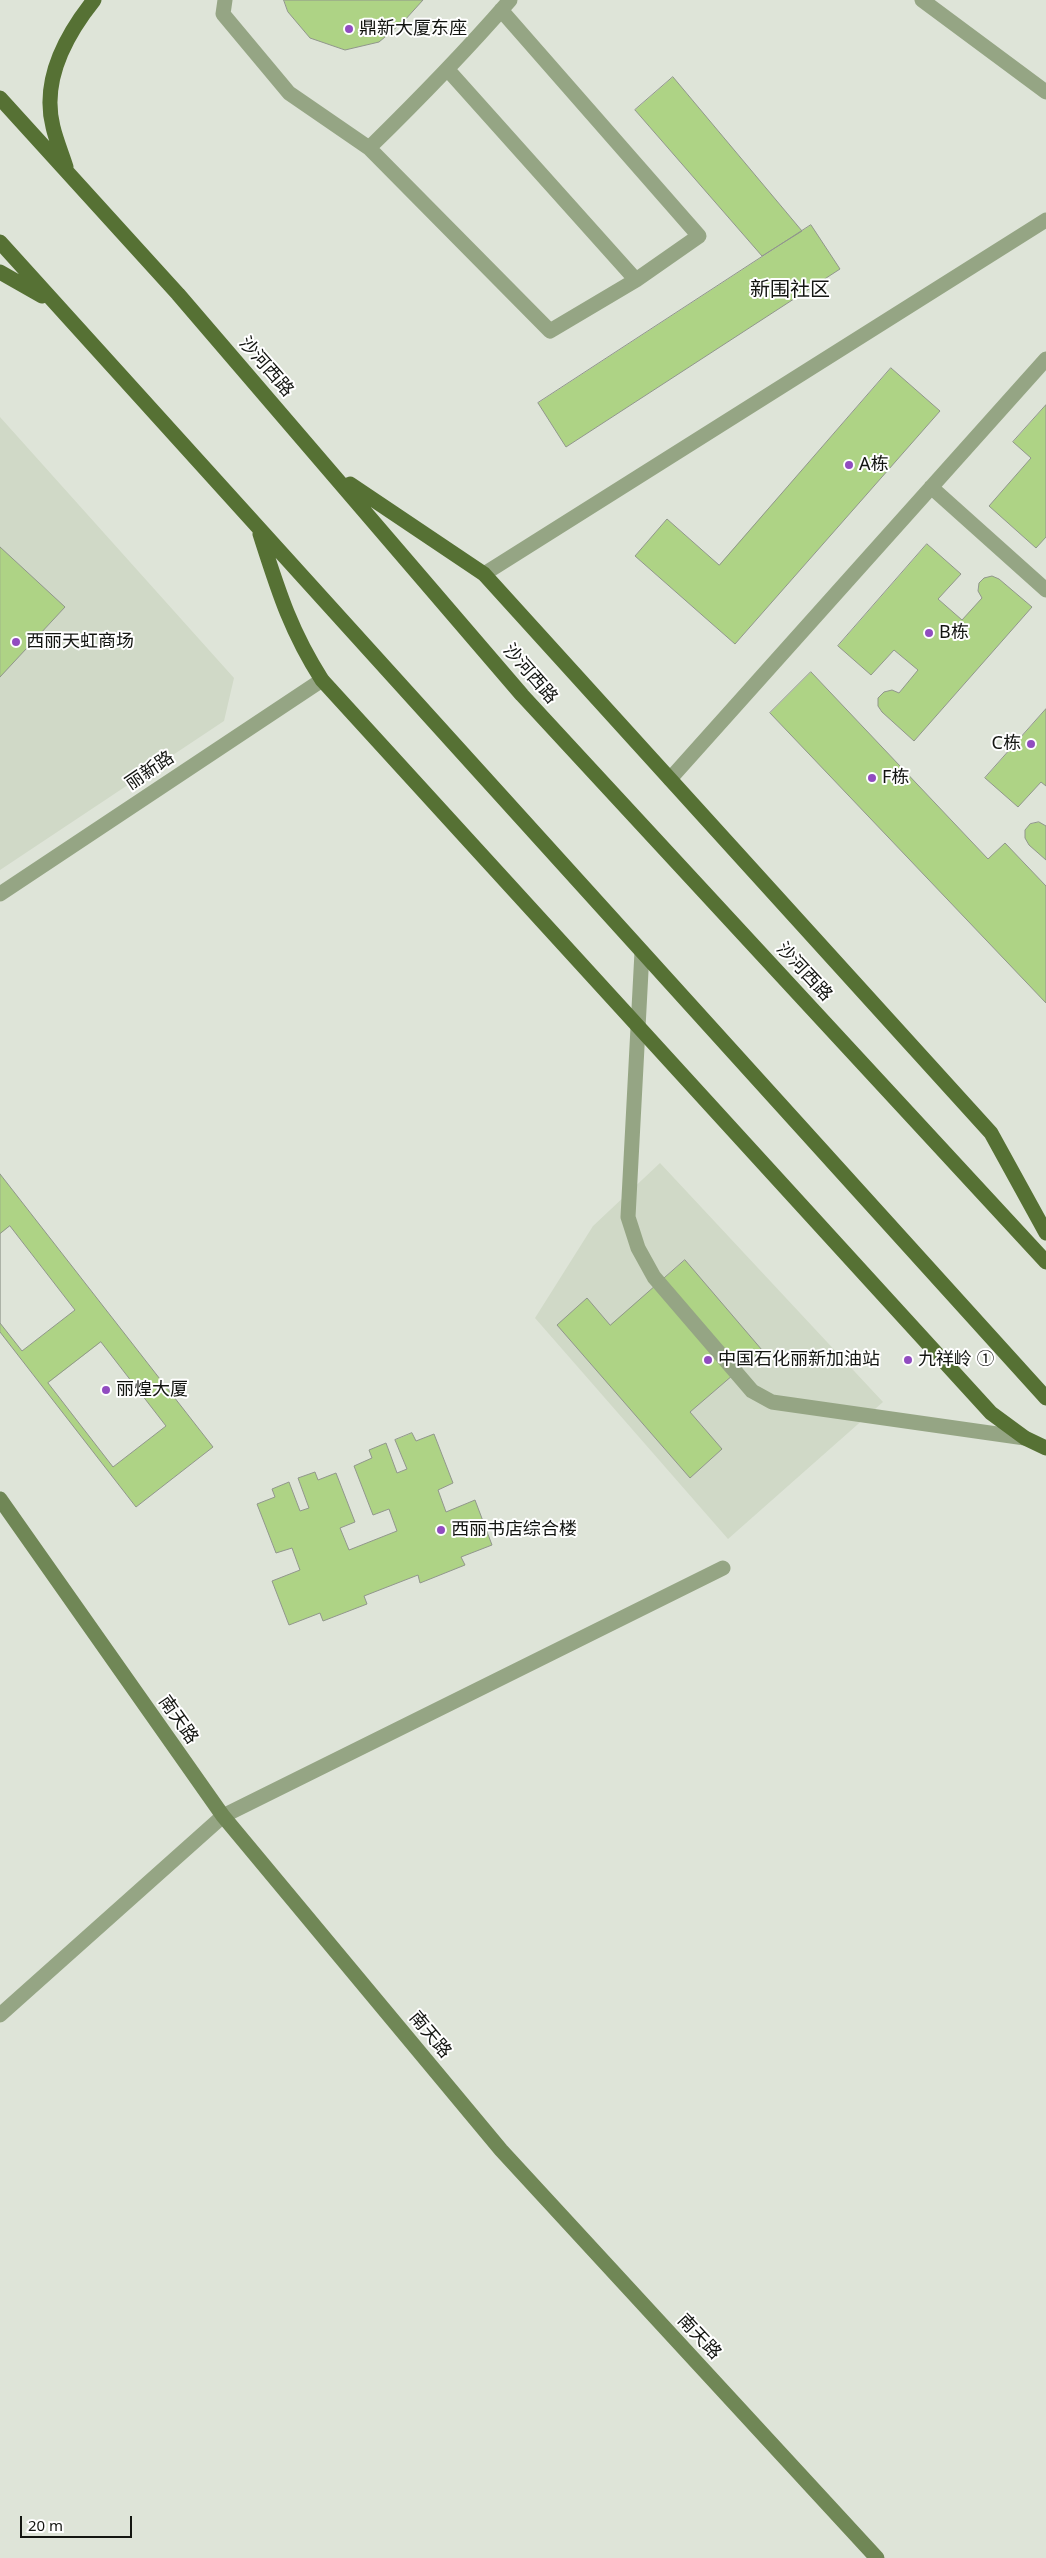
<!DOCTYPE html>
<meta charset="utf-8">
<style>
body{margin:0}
#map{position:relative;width:1046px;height:2558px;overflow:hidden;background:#dee4d8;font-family:"Noto Sans",sans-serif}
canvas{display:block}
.scale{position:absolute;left:20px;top:2516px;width:112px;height:22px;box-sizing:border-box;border:2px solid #131511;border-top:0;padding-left:6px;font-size:15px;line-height:18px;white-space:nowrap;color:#131511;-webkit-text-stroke:4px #fff;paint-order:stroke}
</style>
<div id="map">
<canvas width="1046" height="2558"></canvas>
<div class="scale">20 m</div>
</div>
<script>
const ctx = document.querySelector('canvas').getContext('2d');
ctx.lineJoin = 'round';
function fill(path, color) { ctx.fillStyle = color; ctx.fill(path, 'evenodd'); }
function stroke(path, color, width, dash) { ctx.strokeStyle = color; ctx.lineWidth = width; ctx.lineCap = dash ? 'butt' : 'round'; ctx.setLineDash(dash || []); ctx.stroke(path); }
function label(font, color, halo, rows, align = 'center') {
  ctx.font = font + ' "Noto Sans","Noto Sans SC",sans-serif'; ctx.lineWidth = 4; ctx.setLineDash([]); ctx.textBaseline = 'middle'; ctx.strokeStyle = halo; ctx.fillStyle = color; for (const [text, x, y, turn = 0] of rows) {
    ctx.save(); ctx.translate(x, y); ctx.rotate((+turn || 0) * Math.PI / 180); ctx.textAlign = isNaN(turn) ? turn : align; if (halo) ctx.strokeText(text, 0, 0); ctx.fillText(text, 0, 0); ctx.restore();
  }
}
fill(new Path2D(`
 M0 417 234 678 224 721 0 870Z
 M660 1163 883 1402 728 1539 535 1318 593 1226Z`), '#d0d9c7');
const building = new Path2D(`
 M284 0H423L404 21 379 42 345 50 310 38 288 12Z
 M673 77 802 231 762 256 635 110Z
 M811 225 840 269 566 447 538 403Z
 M891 368 940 411 735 644 635 556 667 519 719 565Z
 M1046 405V537L1036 548 989 506 1031 458 1013 442Z
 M927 544 961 574 938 599 962 620 982 598 978 591 979 583 984 578 992 576 999 579 1032 607 914 741 882 712 878 706V698L884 692 892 690 899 693 918 670 894 650 871 675 838 646Z
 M0 547 65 607 0 677Z
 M811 672 988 859 1005 843 1046 886V1003L770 713Z
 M1046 709V786L1041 782 1018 807 985 778Z
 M1039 822 1046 826V860L1029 845 1025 838V830L1030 824Z
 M0 1174 213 1447 136 1507 0 1332Z
 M10 1226 75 1310 22 1351 0 1323V1234Z
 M685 1260 762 1350 690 1412 722 1449 690 1478 557 1325 587 1298 610 1325Z
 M101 1342 166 1426 113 1467 48 1383Z
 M412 1433 416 1441 434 1434 453 1483 438 1490 446 1512 475 1500 492 1545 461 1557 465 1565 420 1583 418 1575 364 1596 367 1604 323 1621 320 1613 289 1625 272 1581 300 1570 292 1548 276 1553 257 1504 275 1497 272 1489 289 1482 300 1511 309 1508 298 1478 315 1472 318 1480 336 1473 355 1522 340 1528 349 1550 397 1531 389 1509 373 1515 354 1466 372 1458 369 1450 386 1443 397 1473 407 1469 395 1440Z`);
fill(building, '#aed385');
stroke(building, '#90968b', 1);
stroke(new Path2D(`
 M225 0 223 14 289 93 369 148
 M501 10 699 236 636 280 550 331 369 148C418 100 465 52 510 0
 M448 70 636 280
 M931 487 1046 590
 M670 779 1046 359
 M642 952 628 1217 638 1248 654 1277 752 1391 772 1402 1025 1438`), '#95a584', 15);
stroke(new Path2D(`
 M922 0 1046 92
 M484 574 1046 220
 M0 894 322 680
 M0 2015 223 1816 723 1568`), '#95a584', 15);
stroke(new Path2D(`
 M0 1499 223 1816 501 2150 877 2558`), '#708756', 15);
stroke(new Path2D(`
 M0 98 178 294 522 695 1046 1262
 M66 167C62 154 56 140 53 127 41 80 66 35 94 0
 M0 242 1046 1398
 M0 272 42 296
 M350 484 484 574 991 1133 1046 1233
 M260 534C278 590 290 630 322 680L991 1413 1025 1438 1046 1448`), '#567134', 15);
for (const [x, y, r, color] of [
 [349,29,5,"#914cc0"],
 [849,465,5,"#914cc0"],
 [929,633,5,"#914cc0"],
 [16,642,5,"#914cc0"],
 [1031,744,5,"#914cc0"],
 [872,778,5,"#914cc0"],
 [708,1360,5,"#914cc0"],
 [908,1360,5,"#914cc0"],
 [106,1390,5,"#914cc0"],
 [441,1530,5,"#914cc0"]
]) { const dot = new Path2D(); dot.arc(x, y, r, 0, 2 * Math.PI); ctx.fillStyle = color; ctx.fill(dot); stroke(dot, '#fff', 2); }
label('18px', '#131511', '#fff', [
 ["鼎新大厦东座",359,29],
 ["A栋",859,465],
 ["B栋",939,633],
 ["西丽天虹商场",26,642],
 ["C栋",1021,744,"right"],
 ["F栋",882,778],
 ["中国石化丽新加油站",718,1360],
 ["九祥岭 ①",918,1360],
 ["丽煌大厦",116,1390],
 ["西丽书店综合楼",451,1530]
], 'left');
label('18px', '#131511', '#fff', [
 ["沙河西路",266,367,49],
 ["沙河西路",530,674,49],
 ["丽新路",150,771,-34],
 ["沙河西路",804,972,47],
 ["南天路",178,1720,55],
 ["南天路",430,2035,50],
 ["南天路",699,2337,47]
]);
label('20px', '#131511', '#fff', [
 ["新围社区",790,290]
]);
</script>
